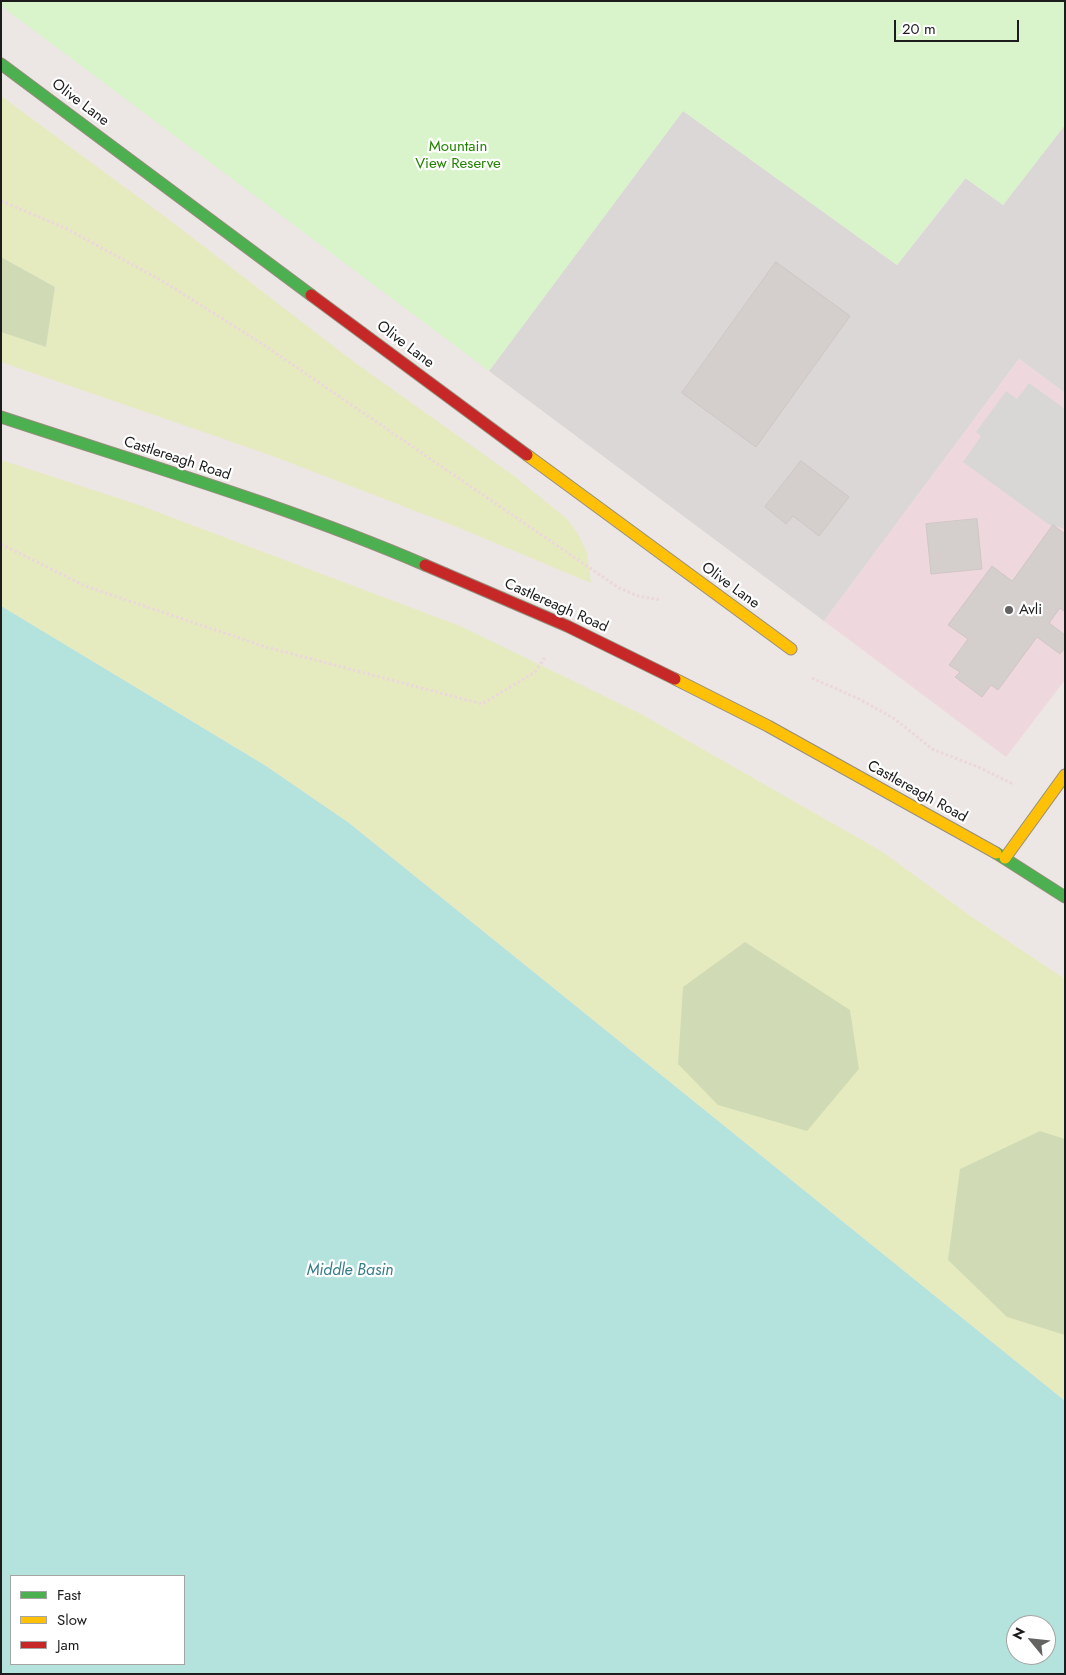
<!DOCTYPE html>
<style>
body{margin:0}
#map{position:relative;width:1066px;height:1675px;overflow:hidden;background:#ece6e4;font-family:Jost,sans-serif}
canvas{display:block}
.frame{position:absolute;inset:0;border:2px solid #1c1c1c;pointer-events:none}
.legend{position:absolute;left:10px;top:1575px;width:175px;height:90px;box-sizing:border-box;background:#fff;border:1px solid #a4a4a4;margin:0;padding:6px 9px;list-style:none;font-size:15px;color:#1c1c1c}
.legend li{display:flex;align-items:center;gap:10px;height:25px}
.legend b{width:25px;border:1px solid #a4a4a4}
.north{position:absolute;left:1006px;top:1615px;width:50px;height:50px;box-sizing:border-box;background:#fff;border:1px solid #a4a4a4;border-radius:50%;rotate:298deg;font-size:14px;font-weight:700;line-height:20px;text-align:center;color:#1c1c1c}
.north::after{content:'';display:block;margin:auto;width:18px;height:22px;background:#656362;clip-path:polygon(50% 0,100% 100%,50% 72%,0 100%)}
.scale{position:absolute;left:894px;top:20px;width:125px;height:22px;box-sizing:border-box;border:2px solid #1c1c1c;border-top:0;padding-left:6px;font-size:15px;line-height:18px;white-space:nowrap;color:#1c1c1c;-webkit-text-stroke:4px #fff;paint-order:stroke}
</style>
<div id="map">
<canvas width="1066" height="1675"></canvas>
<div class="frame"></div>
<ul class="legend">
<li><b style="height:6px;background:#4caf50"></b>Fast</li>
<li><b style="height:6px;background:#ffc107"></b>Slow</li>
<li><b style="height:6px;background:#c62828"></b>Jam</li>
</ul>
<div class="north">N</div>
<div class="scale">20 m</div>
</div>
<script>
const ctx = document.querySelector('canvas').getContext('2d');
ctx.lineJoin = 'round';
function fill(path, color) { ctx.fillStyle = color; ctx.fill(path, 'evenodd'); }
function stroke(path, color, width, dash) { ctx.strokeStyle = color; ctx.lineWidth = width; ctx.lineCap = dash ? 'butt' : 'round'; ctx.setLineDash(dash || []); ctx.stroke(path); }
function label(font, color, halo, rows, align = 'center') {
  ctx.font = font + ' Jost,sans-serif'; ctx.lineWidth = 4.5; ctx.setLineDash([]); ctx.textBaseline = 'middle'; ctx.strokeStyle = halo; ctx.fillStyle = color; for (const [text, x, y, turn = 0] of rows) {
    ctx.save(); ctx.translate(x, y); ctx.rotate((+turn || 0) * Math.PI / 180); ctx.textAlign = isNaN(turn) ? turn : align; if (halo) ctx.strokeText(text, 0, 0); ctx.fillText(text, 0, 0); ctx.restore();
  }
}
fill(new Path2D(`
 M683 111 897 265 966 178 1003 205 1065 125V393L1019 359 824 621 489 371Z`), '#dad7d6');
fill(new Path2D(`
 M1019 359 1065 393V680L1006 757 824 621Z`), '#efd8dd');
fill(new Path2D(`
 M1029 383 1065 409V529L1048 524 963 462 981 436 976 432 1006 391 1017 399Z`), '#d9d7d6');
fill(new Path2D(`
 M1 96 172 222 354 362 514 476 567 519 578 534 587 553 591 583 457 527 270 455 1 362V332L46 347 55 287 1 257Z
 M1 460 136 504 460 626 641 714 881 851 969 915 1065 979V1401L349 823 266 766 1 606Z`), '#e6ebbf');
fill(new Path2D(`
 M1 257 55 287 46 347 1 332Z
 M745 942 850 1010 859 1069 807 1131 718 1105 678 1064 683 987Z
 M1040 1131 1065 1139V1335L1007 1317 948 1260 960 1169Z`), '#d0dbb6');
fill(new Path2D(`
 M1 1H1065V125L1003 205 965 178 897 265 683 111 489 371 1 6Z`), '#d9f3cb');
fill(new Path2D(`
 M1 606 266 766 349 823 1065 1401V1674H1ZM11 1576H184V1664H11ZM1016 1625H1046V1655H1016Z`), '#b4e2dc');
const building = new Path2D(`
 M776 262 850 316 756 447 682 393Z
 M801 461 849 497 819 536 793 516 786 524 765 507Z
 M977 519 982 569 931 574 926 524Z
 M1053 525 1065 534V612L1060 608 1049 623 1065 635V648L1060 654 1037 637 998 690 991 685 982 697 955 677 960 672 949 665 968 639 948 625 992 566 1012 581Z`);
fill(building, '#d4cfcd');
stroke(building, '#cfc6c5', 1);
const fast = new Path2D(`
 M1 64 311 295
 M1 417C143 464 288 506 425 565
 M996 853 1065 897`);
const slow = new Path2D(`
 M527 455 791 649
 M675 679 768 726 996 853
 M1005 858 1065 775`);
const jam = new Path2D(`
 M311 295 527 455
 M425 565 567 626 675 679`);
stroke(fast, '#968e7c', 13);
stroke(slow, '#968e7c', 13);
stroke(jam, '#968e7c', 13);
stroke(new Path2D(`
 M1 201 67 229 164 282 264 345 619 588 638 596 661 600
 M1 544 85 586 266 647 482 704 535 672 546 656
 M812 678 861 700 895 719 932 749 978 767 1013 784`), '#ebd7dc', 3, [2.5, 2.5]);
stroke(fast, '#4caf50', 11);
stroke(slow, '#ffc107', 11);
stroke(jam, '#c62828', 11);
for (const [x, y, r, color] of [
 [1009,610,5,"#656362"]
]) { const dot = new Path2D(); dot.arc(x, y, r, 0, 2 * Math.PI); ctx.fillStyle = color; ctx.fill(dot); stroke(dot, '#fff', 2); }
label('15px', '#1c1c1c', '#fff', [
 ["Olive Lane",80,103,37],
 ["Olive Lane",405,345,37],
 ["Castlereagh Road",177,459,18],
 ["Olive Lane",730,586,36],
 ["Castlereagh Road",556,606,24],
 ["Castlereagh Road",917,792,29]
]);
label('15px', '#238301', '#fff', [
 ["Mountain",458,147],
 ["View Reserve",458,164]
]);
label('15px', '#1c1c1c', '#fff', [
 ["Avli",1019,610]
], 'left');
label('italic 16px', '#347d8b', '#fff', [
 ["Middle Basin",350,1271]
]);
</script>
